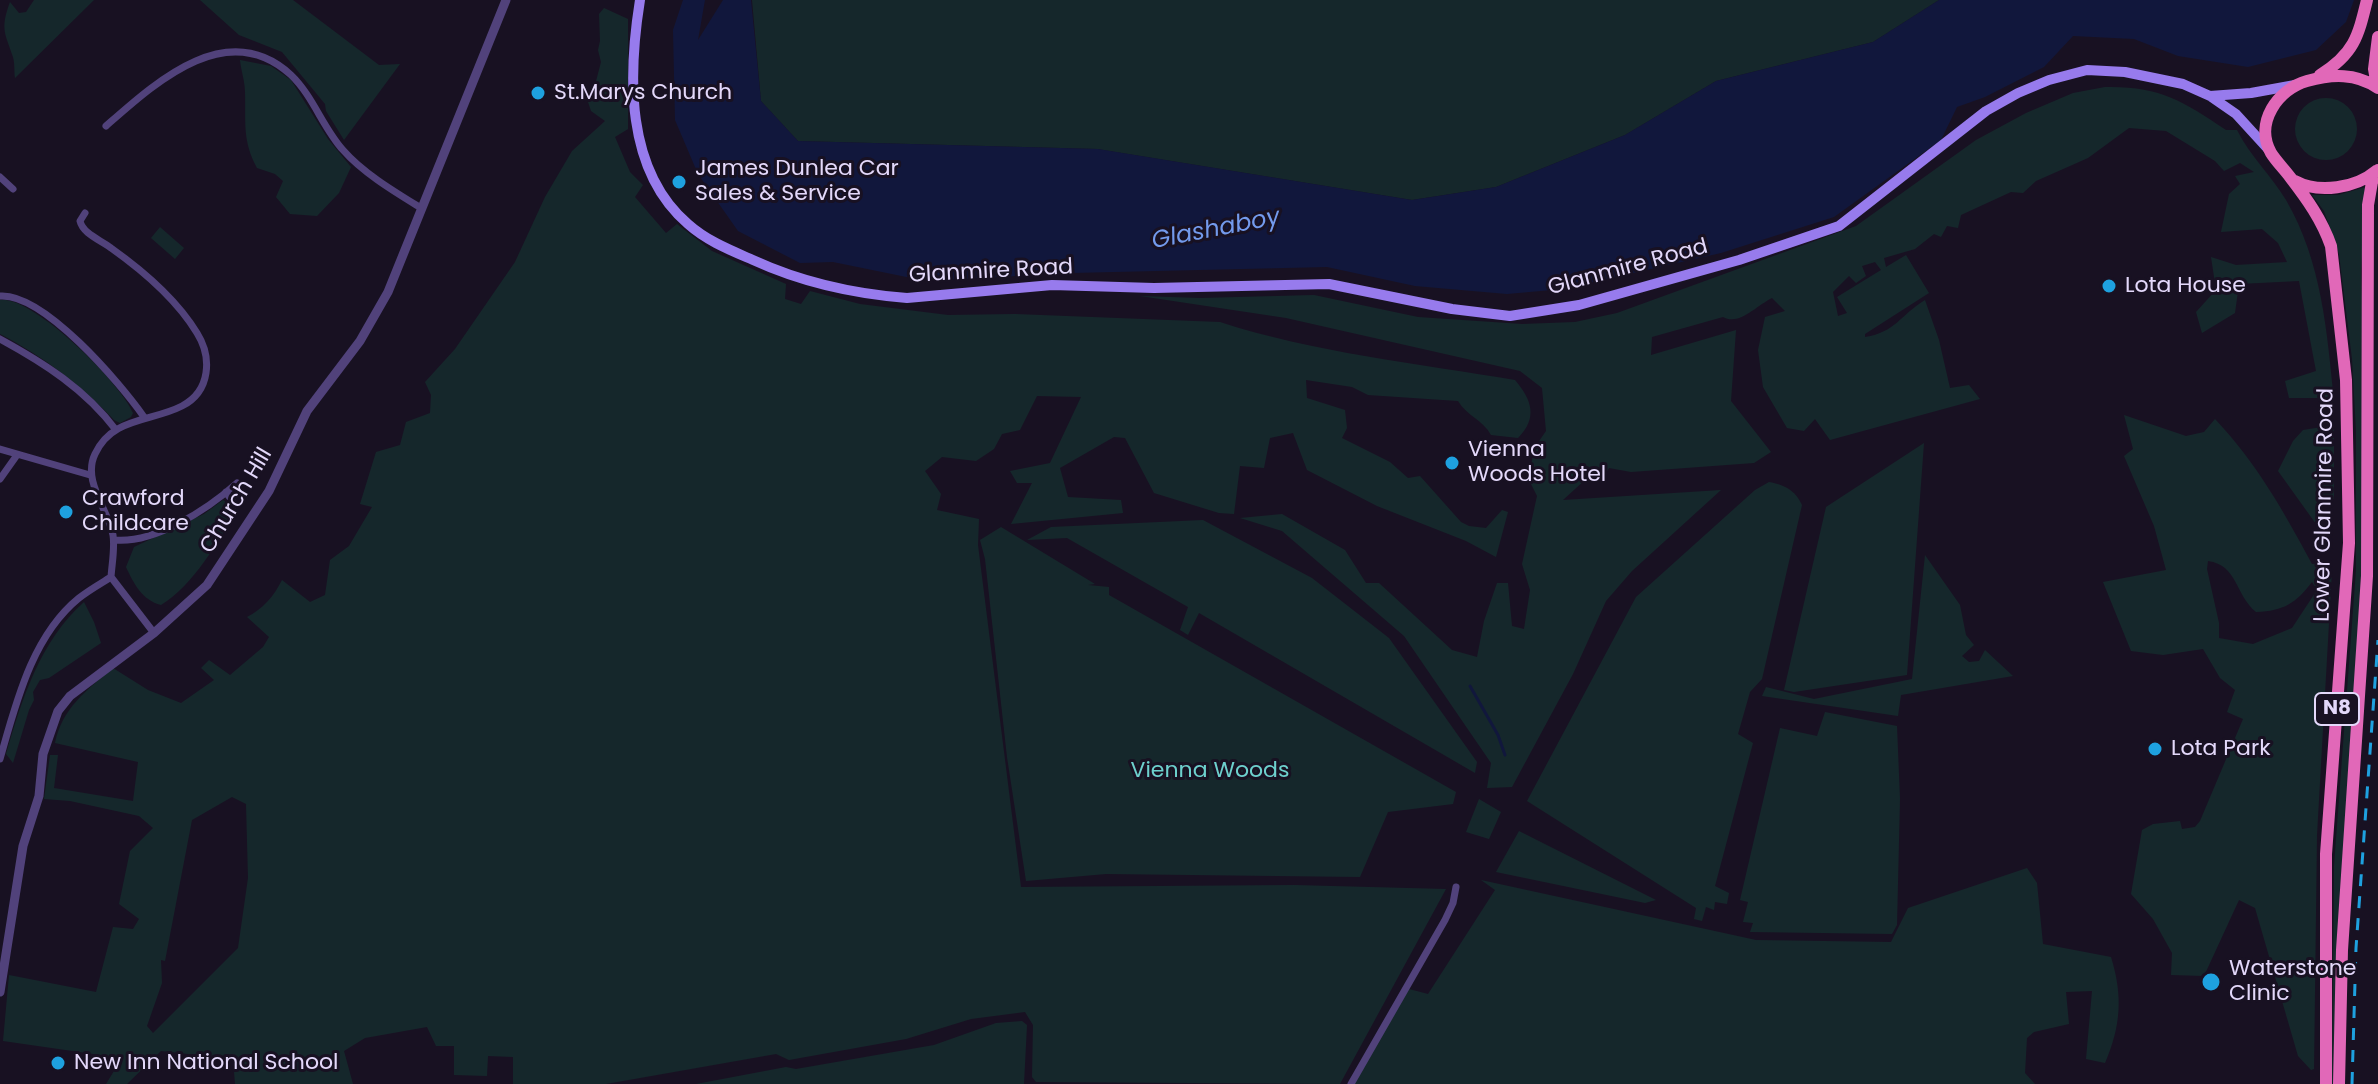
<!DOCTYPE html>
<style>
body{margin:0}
canvas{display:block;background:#181122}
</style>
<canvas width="2378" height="1084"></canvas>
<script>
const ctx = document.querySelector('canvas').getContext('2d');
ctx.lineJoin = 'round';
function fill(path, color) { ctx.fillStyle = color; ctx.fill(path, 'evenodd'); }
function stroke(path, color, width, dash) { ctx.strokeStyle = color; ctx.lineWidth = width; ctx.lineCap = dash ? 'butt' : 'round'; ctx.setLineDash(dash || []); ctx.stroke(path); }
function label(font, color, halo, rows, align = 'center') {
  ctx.font = font + ' Poppins,sans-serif'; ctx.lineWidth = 6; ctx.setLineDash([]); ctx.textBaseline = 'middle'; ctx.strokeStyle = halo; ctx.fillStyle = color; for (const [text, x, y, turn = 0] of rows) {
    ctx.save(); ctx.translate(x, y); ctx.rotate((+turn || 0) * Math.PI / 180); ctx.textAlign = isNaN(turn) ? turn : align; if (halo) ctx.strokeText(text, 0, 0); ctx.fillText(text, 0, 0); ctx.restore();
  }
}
fill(new Path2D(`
 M34 0H94L15 78C14 72 15 64 13 57 5 33 0 29 10 2L19 13 26 12Z
 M200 0H293L379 65 400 64 344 140 326 111 325 104 282 52 239 35Z
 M752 0H1939L1873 42 1716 81 1625 135 1496 187 1412 200 1097 149 798 141 761 101Z
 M604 8 628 19V129L615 137 630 172 643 185 635 197 666 233 677 224 712 251 786 284 785 299 801 304 810 291 860 304 948 315 1015 314 1220 322C1311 352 1421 364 1515 380 1532 400 1538 418 1518 438L1491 435C1483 420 1467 416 1458 401L1368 395 1352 387 1306 380 1307 398 1345 410 1347 428 1342 438 1390 462 1408 478 1420 476 1461 522 1469 526 1486 528 1502 510 1508 512 1496 557 1466 541 1377 506 1307 470 1293 433 1270 438 1264 468 1240 466 1234 514 1219 513 1154 493 1125 438 1114 437 1060 468 1068 497 1121 500 1123 513 1011 524 1032 483H1017L1010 471 1050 463 1081 397 1037 396 1020 430 1002 434 994 449 976 461 942 457 925 471 941 494 937 510 979 519 978 545 1021 887 1294 885 1446 889 1340 1084 1036 1082 1032 1077 1033 1025 1025 1012 971 1019 906 1039 789 1060 776 1054 606 1084H513V1057L488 1056 487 1076 454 1075V1046H436L427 1027 365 1038 344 1051 353 1084H235L233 1059 161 1051 127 1084H106L114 1071 107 1056 3 1041 9 975 96 992 113 927 133 929 139 919 119 904 130 851 153 828 139 816 70 801 44 799 50 755H58L54 788 133 801 138 762 55 743C62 708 87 690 113 668L148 690 181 703 214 680 201 668 209 660 230 675 263 647 269 637 247 617C263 609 274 596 282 580L310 602 325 595 330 560 349 546 372 507 360 504 376 452 400 445 406 422 430 413 431 395 425 382 455 349 515 262 545 197 572 151 605 121 591 111 585 93 594 89 601 62 598 50 600 41 599 14ZM232 797 246 804 248 878 238 948 153 1033 147 1026 162 983 161 960 165 961 192 820Z
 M240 60 271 66 291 80 328 139 351 167 339 193 317 216 290 214 276 197 283 181 275 174 257 168C242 140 246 122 245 92 245 81 241 71 240 60Z
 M2105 87C2160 86 2181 100 2226 130H2237C2250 156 2271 175 2286 200 2322 262 2327 332 2334 401L2327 407 2326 398H2289L2285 381 2316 371 2299 281 2239 284 2235 313 2202 333 2196 312 2216 290 2211 257 2236 265 2287 262 2278 243 2262 229 2221 232 2229 194 2240 184 2235 176 2254 172 2240 163 2224 171 2215 161 2166 131 2129 128 2088 158 2036 181 2023 193 2011 192 1961 215 1958 228 1947 226 1941 237 1934 234 1915 249 1884 258 1886 267 1906 255 1929 293 1865 334V337C1896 332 1899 316 1925 300L1939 340 1950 388 1969 385 1980 399 1830 440 1815 419 1804 431 1787 428 1763 387 1758 350 1765 317 1785 311 1772 298C1756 306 1739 326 1723 317L1652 337 1651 355 1736 330 1731 401 1771 452 1754 463 1631 472 1609 468 1603 479H1586L1563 500 1721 490 1632 571 1606 601 1573 674 1512 787 1487 788 1491 763 1404 636 1282 531 1240 518 1282 514 1345 550 1366 583H1379L1452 650 1477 657 1484 621 1497 583H1508L1512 626 1524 629 1530 590 1522 564 1537 496 1528 478 1535 447 1546 431 1542 388 1520 371 1286 318 1140 296 1200 298 1314 295 1418 317 1522 324 1575 322 1617 313 1856 226 1976 140 2026 113 2073 93ZM1875 262 1881 270 1837 297 1847 313 1838 316 1833 292 1849 276 1856 283 1866 276 1862 266Z
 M2295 129a31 31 0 1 1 62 0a31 31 0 1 1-62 0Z
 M2366 187 2361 272 2364 353 2361 627 2335 1084H2332L2334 866 2356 570V431L2352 359 2339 254 2324 211 2312 195H2338Z
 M160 227 184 248 175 259 151 238Z
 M0 300C33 296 120 382 133 413L131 417 120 423 114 420C80 384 44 357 0 334Z
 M2124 415 2186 436 2204 432 2215 419C2256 462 2284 512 2312 564L2322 563 2332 570 2317 835 2314 1069 2311 1070 2298 1056 2255 908 2239 900 2204 976 2171 975 2172 953 2153 919 2131 894 2142 830 2153 824 2180 821 2182 829 2195 827 2200 821 2243 719 2227 712 2235 690 2220 678 2203 649 2163 655 2131 651 2103 582 2166 570 2154 526 2124 456 2133 449ZM2208 561C2238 565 2235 595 2256 612 2284 611 2296 603 2312 582L2317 590 2292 628 2253 644 2219 638V623L2207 569Z
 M2334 425V499L2318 502 2316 524 2278 471 2293 441 2303 430Z
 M1924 443 1907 675 1794 692 1784 690 1826 507Z
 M1769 482C1785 485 1795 490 1802 505L1762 679 1750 692 1738 734 1753 743 1715 886 1729 893 1727 904 1715 902 1714 910 1706 907 1702 921 1694 919 1696 908 1527 801 1636 597 1755 490Z
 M223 500 238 510C217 542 194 585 161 605 142 600 134 584 126 567L134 547 204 514Z
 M1203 520 1312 578 1389 638 1477 762 1475 773 1199 613 1188 635 1180 630 1188 607 1067 538 1027 540 1051 527Z
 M1001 527 1095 584 1088 585 1109 587V595L1456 792 1453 804 1388 812 1360 877 1106 874 1026 881 1007 757 985 559 980 540Z
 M1925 555 1960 605 1966 635 1974 645 1962 656 1969 662 1979 661 1985 650 2013 676 1901 695 1898 716 1762 696 1766 687 1814 699 1912 679Z
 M84 602 94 622 101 643 49 678 40 680 33 692 34 700 29 710 13 763 6 754C22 699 40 641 84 602Z
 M1825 712 1897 726 1900 799 1897 925 1892 934 1750 932 1753 923 1743 922 1748 902 1740 900 1780 728 1817 736Z
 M1479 799 1501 812 1489 839 1466 832Z
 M1519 831 1656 900 1645 903 1496 872Z
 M2027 868 2037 883 2043 944 2111 957C2123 996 2121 1026 2105 1063L2086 1059 2092 991 2066 992 2069 1024 2034 1032 2027 1038 2025 1073 2035 1084H1353L1409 989 1428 994 1495 890 1481 880 1756 940 1891 942 1908 908Z
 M1022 1021 1027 1025 1024 1084H696L786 1067 796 1069 934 1045 996 1023Z`), '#15272b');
fill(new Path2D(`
 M683 0H705L698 40 723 0H751L761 101 798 141 1098 149 1412 200 1496 187 1625 135 1716 81 1873 42 1939 0H2354L2346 22 2316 50 2248 67 2178 56 2134 39 2073 36 2044 67 1985 97 1957 107 1941 140 1834 217 1721 253 1563 289 1507 294 1415 286 1327 267 1071 273 926 281 833 262 800 263 738 231 698 174 675 120 673 30Z`), '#11173c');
stroke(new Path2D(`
 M1470 686 1498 735 1505 755`), '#11173c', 3);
stroke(new Path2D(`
 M106 126C155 83 227 16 291 75 313 96 323 128 343 150 363 173 395 192 421 208
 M0 177 13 189
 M85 213 80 221C83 234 101 240 111 248 142 270 177 300 197 333 212 357 211 391 182 406 151 422 112 417 95 454 82 481 108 509 113 535 115 548 112 563 111 577L154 633
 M0 296C44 293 120 383 144 417
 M0 339C44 363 85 389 116 430
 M0 449 90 475
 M0 479 17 455
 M226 492 235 505
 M114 540C154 544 207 510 237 483
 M0 759C16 703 32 636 79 598 89 590 100 584 111 577
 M1351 1084 1445 920 1453 903 1456 887`), '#51427b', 7);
stroke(new Path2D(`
 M0 992 23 846 39 796 43 754 58 711 70 696 154 633 207 585 269 491 307 411 360 341 388 292 506 0`), '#51427b', 9);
stroke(new Path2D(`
 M640 0C628 75 625 170 688 224 707 241 730 250 753 260 801 282 855 294 907 298L1052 285 1154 288 1329 284 1452 309 1510 316 1579 305 1739 260 1839 226 1986 111 2018 93 2049 80 2087 70 2125 72 2183 84 2210 96 2236 114 2268 149
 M2210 96 2251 93 2295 85`), '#977bed', 10);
stroke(new Path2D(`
 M2320 75C2354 54 2358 37 2367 0
 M2377 86 2374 69 2378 37
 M2295 181C2319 194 2356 188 2376 171
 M2326 1084V854L2349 543 2346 380 2331 246C2322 220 2307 199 2290 177 2284 169 2276 161 2271 153 2254 123 2278 89 2307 81 2332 74 2356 73 2378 88
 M2339 1084 2342 950 2367 576 2368 205 2372 182 2378 170`), '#e168b8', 12);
stroke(new Path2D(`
 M2352 1084 2356 948 2378 640`), '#1ea1df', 3, [12, 10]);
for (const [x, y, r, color] of [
 [538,93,8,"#1ea1df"],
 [679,182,8,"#1ea1df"],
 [2109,286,8,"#1ea1df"],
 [1452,463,8,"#1ea1df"],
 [66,512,8,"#1ea1df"],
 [2155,749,8,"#1ea1df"],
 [2211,982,10,"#1ea1df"],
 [58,1063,8,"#1ea1df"]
]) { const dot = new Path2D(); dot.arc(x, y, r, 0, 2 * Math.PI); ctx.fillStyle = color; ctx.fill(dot); stroke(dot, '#181122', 3); }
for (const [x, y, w] of [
 [2337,709,44]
]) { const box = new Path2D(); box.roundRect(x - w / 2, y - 16, w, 32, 6); ctx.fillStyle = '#181122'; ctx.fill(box); stroke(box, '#e3d8fa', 2); }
label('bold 20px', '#e3d8fa', null, [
 ["N8",2337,709]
]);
label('22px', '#e3d8fa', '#181122', [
 ["St.Marys Church",554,93],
 ["James Dunlea Car",695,169],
 ["Sales & Service",695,194],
 ["Lota House",2125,286],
 ["Vienna",1468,450],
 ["Woods Hotel",1468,475],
 ["Crawford",82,499],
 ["Childcare",82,524],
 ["Lota Park",2171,749],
 ["Waterstone",2229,969],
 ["Clinic",2229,994],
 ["New Inn National School",74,1063]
], 'left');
label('22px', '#e3d8fa', '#181122', [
 ["Glanmire Road",1628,268,-15],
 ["Glanmire Road",991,272,-3],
 ["Church Hill",237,501,-59],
 ["Lower Glanmire Road",2325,505,-89]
]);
label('22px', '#6dd0cd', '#181122', [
 ["Vienna Woods",1210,771]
]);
label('italic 24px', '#739aec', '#181122', [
 ["Glashaboy",1216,230,-11]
]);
</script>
